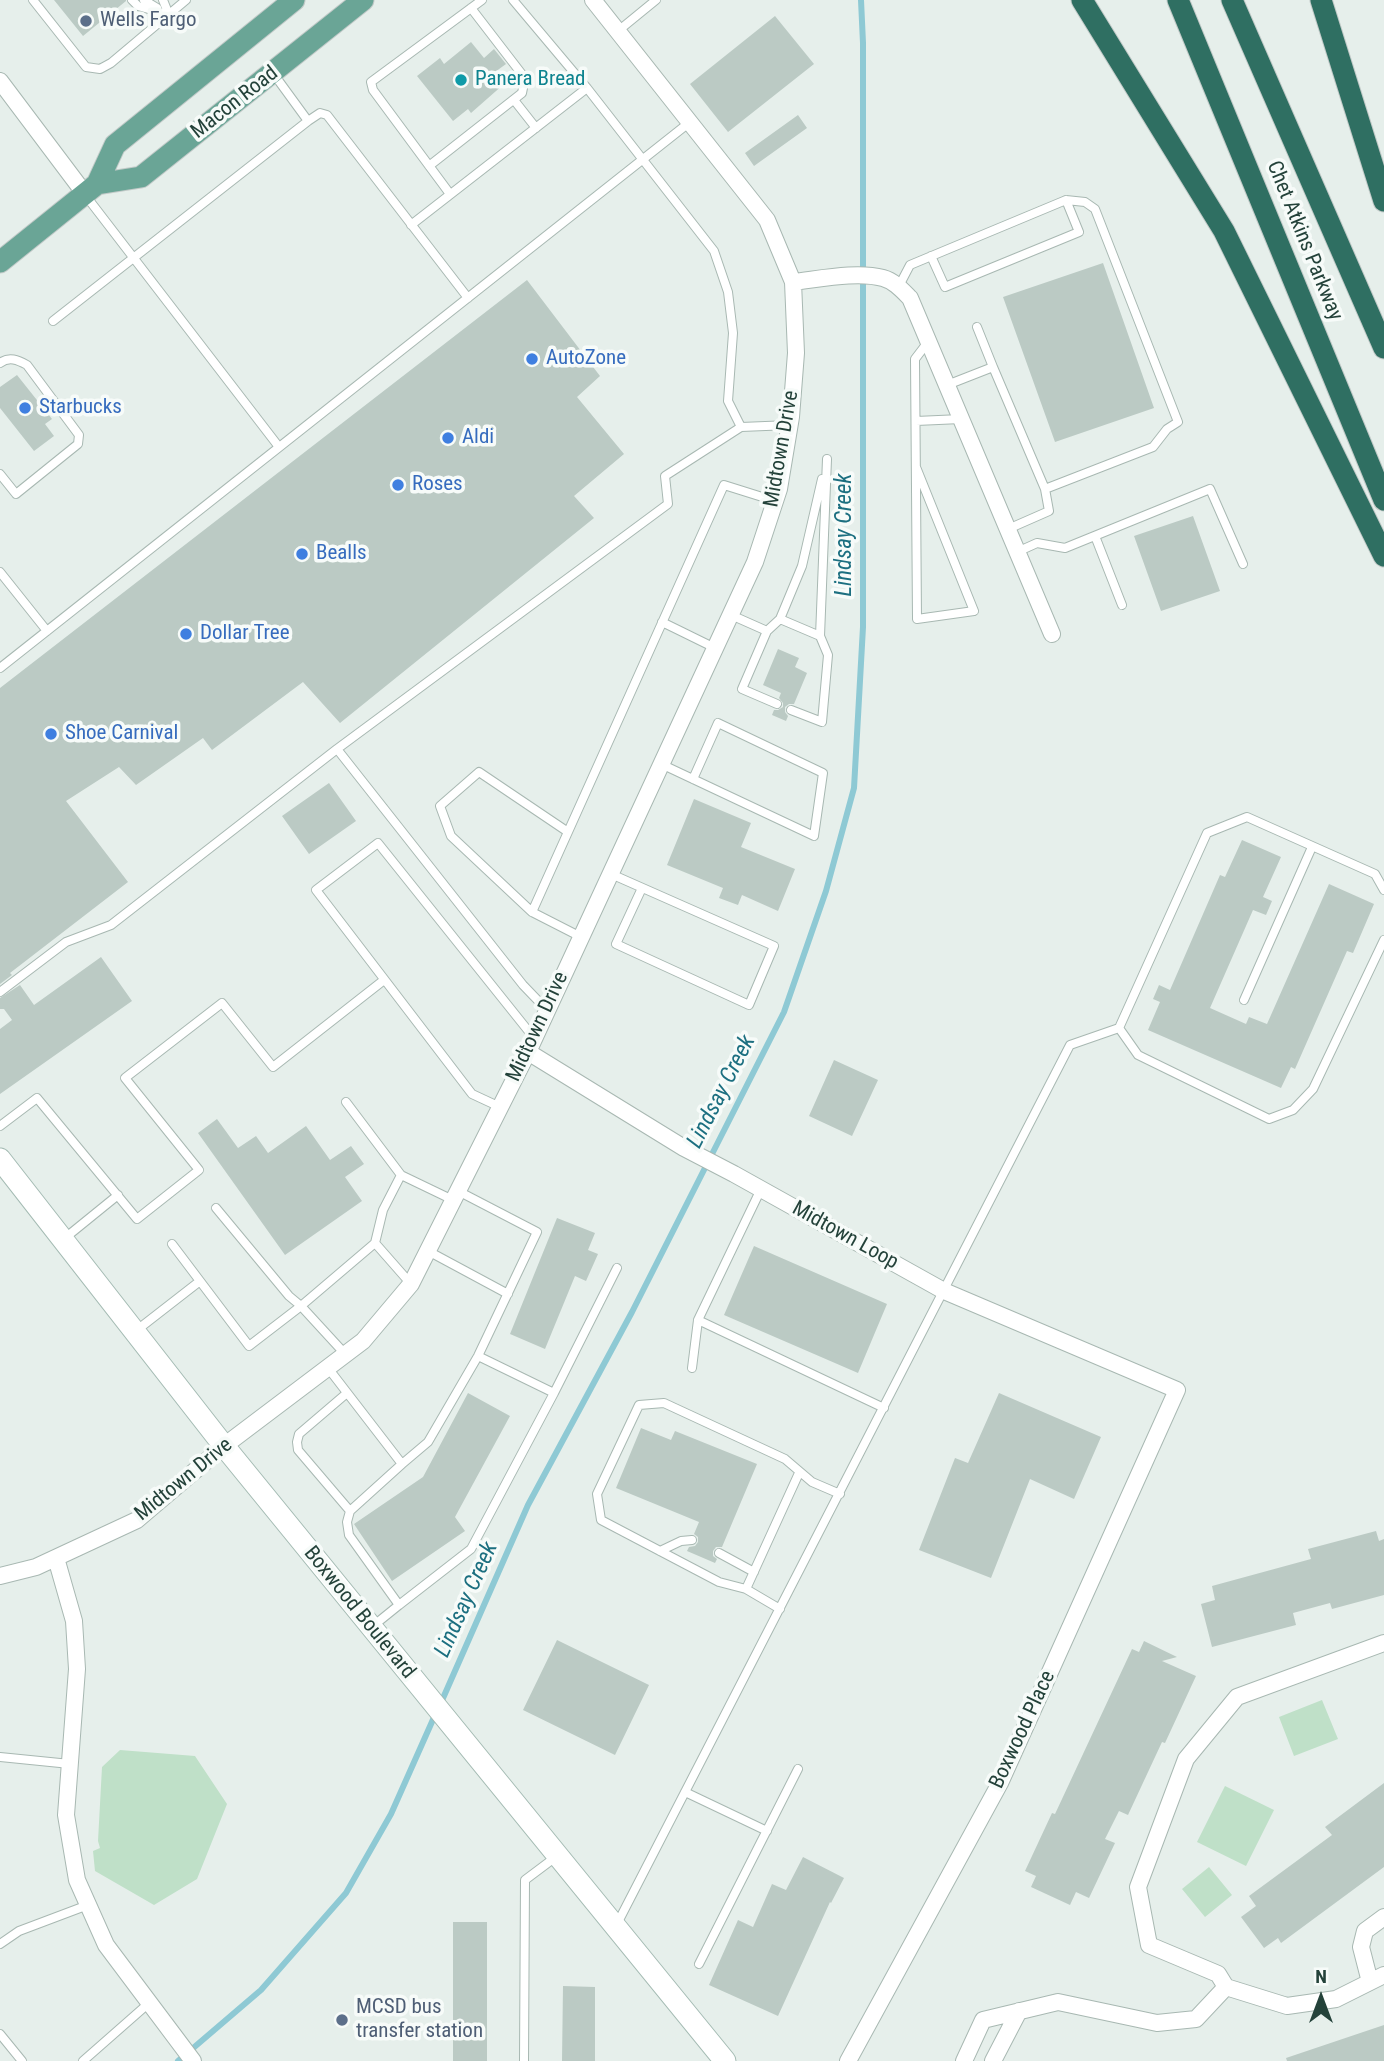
<!DOCTYPE html>
<style>
body{margin:0}
#map{position:relative;width:1384px;height:2061px;overflow:hidden;background:#e6efeb;font-family:"Roboto Condensed",sans-serif}
canvas{display:block}
.north{position:absolute;left:1286px;top:1963px;width:70px;height:70px;-webkit-text-stroke:5px #f7fbf9;paint-order:stroke;rotate:0deg;font-size:19px;font-weight:700;line-height:28px;text-align:center;color:#24423a}
.north::after{content:'';display:block;margin:auto;width:24px;height:32px;background:#24423a;clip-path:polygon(50% 0,100% 100%,50% 72%,0 100%)}
</style>
<div id="map">
<canvas width="1384" height="2061"></canvas>
<div class="north">N</div>
</div>
<script>
const ctx = document.querySelector('canvas').getContext('2d');
ctx.lineJoin = 'round';
function fill(path, color) { ctx.fillStyle = color; ctx.fill(path, 'evenodd'); }
function stroke(path, color, width, dash) { ctx.strokeStyle = color; ctx.lineWidth = width; ctx.lineCap = dash ? 'butt' : 'round'; ctx.setLineDash(dash || []); ctx.stroke(path); }
function label(font, color, halo, rows, align = 'center') {
  ctx.font = font + ' "Roboto Condensed",sans-serif'; ctx.lineWidth = 7; ctx.setLineDash([]); ctx.textBaseline = 'middle'; ctx.strokeStyle = halo; ctx.fillStyle = color; for (const [text, x, y, turn = 0] of rows) {
    ctx.save(); ctx.translate(x, y); ctx.rotate((+turn || 0) * Math.PI / 180); ctx.textAlign = isNaN(turn) ? turn : align; if (halo) ctx.strokeText(text, 0, 0); ctx.fillText(text, 0, 0); ctx.restore();
  }
}
fill(new Path2D(`
 M1322 1700 1338 1739 1294 1756 1279 1717Z
 M120 1750 195 1756 227 1804 197 1879 154 1905 95 1871 93 1851 100 1848 98 1841 102 1767Z
 M1225 1786 1274 1810 1246 1866 1197 1842Z
 M1209 1867 1232 1895 1205 1917 1182 1889Z`), '#bfe0c8');
stroke(new Path2D(`
 M440 1705 528 1505 632 1312 784 1012 826 891 854 788 863 627V43L861 0
 M178 2061 261 1990 346 1893 391 1814 435 1715`), '#8ec9d4', 6);
fill(new Path2D(`
 M54 0H126V1L83 36Z
 M775 16 814 64 728 132 690 84Z
 M471 42 484 58 494 49 506 64 495 72 504 84 471 113 468 109 453 121 417 76 440 58 444 64Z
 M798 115 807 128 754 166 745 153Z
 M1103 263 1154 408 1055 442 1003 297Z
 M527 280 600 376 577 397 624 454 574 496 594 518 340 723 303 682 212 750 203 738 136 785 119 767 66 801 128 882 10 973 12 975 0 984V688Z
 M17 375 52 419 45 424 54 436 34 451 0 408V387Z
 M1193 516 1220 591 1161 611 1134 536Z
 M778 649 799 658 795 667 807 673 794 704H789L785 707V712L788 716 786 721 772 715 774 710H778L783 707V703L779 698 781 693 763 685Z
 M329 783 356 821 309 854 282 816Z
 M694 799 751 823 741 847 795 869 778 911 742 895 738 905 719 898 723 888 667 865Z
 M1242 840 1281 857 1263 897 1272 901 1266 915 1253 910 1210 1008 1246 1024 1249 1017 1267 1024 1329 884 1374 904 1353 953 1347 951 1295 1069 1291 1067 1281 1088 1148 1030 1160 1002 1153 999 1159 985 1170 990 1220 875 1225 877Z
 M101 957 132 1001 0 1094V1029L12 1020 4 1009H0V998L20 985 34 1005Z
 M834 1060 878 1080 852 1136 809 1116Z
 M217 1119 238 1148 256 1136 268 1153 306 1126 330 1160 351 1146 364 1164 345 1177 362 1201 285 1255 198 1133Z
 M557 1218 595 1233 588 1250 598 1254 586 1281 575 1276 545 1349 510 1334Z
 M754 1246 887 1304 858 1373 724 1315Z
 M468 1393 510 1416 455 1517 465 1531 392 1581 354 1524 423 1477Z
 M999 1393 1101 1437 1074 1499 1030 1479 991 1578 919 1550 955 1458 968 1463Z
 M641 1428 671 1440 675 1431 757 1464 722 1547H716L713 1551V1556L717 1559 715 1563 687 1551 689 1547 695 1546 698 1542V1537L694 1534 699 1522 616 1488Z
 M1376 1531 1379 1541 1384 1539V1595L1332 1609 1330 1603 1293 1613 1296 1625 1212 1647 1201 1604 1215 1600 1212 1586 1311 1559 1308 1549Z
 M557 1640 649 1685 615 1755 523 1710Z
 M1144 1641 1177 1657 1162 1661 1196 1676 1165 1743 1162 1742 1128 1815 1119 1811 1105 1839 1115 1843 1089 1898 1076 1892 1070 1905 1031 1887 1036 1876 1025 1871 1052 1813 1055 1814 1132 1649 1139 1652Z
 M1384 1783V1867L1281 1943 1278 1938 1264 1948 1241 1917 1256 1906 1249 1896 1332 1835 1325 1827Z
 M803 1857 844 1878 831 1903 830 1902 778 2016 709 1985 738 1920 753 1927 772 1884 786 1890Z
 M453 1922H487V2061H453Z
 M563 1986 595 1987V2061H562Z
 M1384 2025V2061H1287L1286 2058Z`), '#bbcac4');
const lane = new Path2D(`
 M33 0 86 67 100 69 111 63 186 0
 M132 0 138 6 169 15
 M144 0 157 8
 M163 0 169 15
 M618 31 656 0
 M273 73 308 121 320 113 327 115 468 298
 M587 88 714 251 728 292 733 333 728 401 741 427
 M514 100 536 128
 M429 166 522 93 524 83 521 73 471 8
 M450 194 373 90 371 82 482 0
 M86 196 279 447
 M411 225 587 88 513 0
 M931 256 945 287 1079 232 1066 200
 M899 286 910 265 1066 200 1085 202 1095 209 1178 422 1167 429 1153 447 1045 489 993 367 947 385
 M53 321 308 121
 M977 327 993 367
 M0 363C9 356 18 360 27 365L79 435 78 444 16 494 0 474
 M916 421 961 419
 M916 467 974 611 917 619 915 359 928 342
 M1008 529 1049 511 1045 489
 M1095 536 1122 605
 M1017 552 1037 543 1065 548 1210 489 1243 564
 M0 572 47 631
 M731 615 767 631 742 689 777 704
 M780 619 820 636
 M662 622 715 648
 M767 631 780 619 802 566 822 479
 M0 668 690 122
 M791 710 822 722 828 655 820 636 827 459
 M661 764 814 836 823 773 718 723 693 779
 M611 874 774 946 749 1005 616 944 642 888
 M532 912 451 836 440 806 479 772 568 832
 M581 937 532 912 724 485 775 501
 M0 992 66 942 111 925 337 749
 M1244 1000 1312 847
 M547 1010 523 985 337 749 668 504 665 476 741 427 790 425
 M1119 1028 1138 1055 1269 1119 1293 1110 1313 1089 1384 940
 M346 1102 401 1175 453 1200
 M500 1107 472 1094 316 890 378 843 534 1038
 M0 1126 37 1098 137 1219 199 1170 125 1078 222 1003 273 1067 384 980
 M761 1189 698 1320 884 1408
 M216 1208 289 1296 301 1306 346 1355
 M65 1238 118 1195
 M375 1243 411 1284
 M172 1244 249 1346 301 1306 375 1243 383 1210 401 1175
 M428 1251 508 1294
 M137 1330 200 1281
 M478 1356 554 1393 617 1268
 M328 1368 402 1464 428 1442 478 1356 537 1232 458 1191
 M692 1368 698 1320
 M347 1393 299 1434 297 1442 298 1450 350 1511 402 1464
 M350 1511 347 1522 349 1535 399 1605 373 1626
 M660 1551 681 1541 692 1540
 M719 1553 754 1572
 M746 1589 799 1473
 M399 1605 471 1549 554 1393
 M780 1609 746 1589 719 1582 601 1520 597 1494 639 1405 664 1403 785 1459 812 1482 840 1494
 M0 1757 70 1764
 M685 1792 767 1831
 M617 1924 1070 1045 1119 1028 1207 833 1247 817 1375 874 1384 890
 M0 1944 19 1931 88 1905
 M699 1964 798 1769
 M0 2034 22 2061
 M83 2061 149 2003
 M524 2061 525 1880 557 1856`);
const street = new Path2D(`
 M0 81 85 194
 M793 282C820 279 857 271 883 278 894 281 902 290 910 298L1052 634
 M528 1052 684 1148 734 1174 944 1291 1177 1390 1000 1783 848 2061
 M56 1558 74 1621 77 1669 66 1815 77 1880 106 1945 193 2061
 M0 1576 36 1567 137 1520 224 1446 363 1341 411 1284 528 1052 755 562 779 489 791 417 796 353 793 282 767 220 593 0
 M1384 1643 1237 1697 1186 1759 1138 1887 1149 1945 1218 1974 1226 1987 1287 2006 1336 1999 1384 1975
 M1370 1982 1361 1947 1365 1931 1384 1917
 M964 2061 983 2020 1058 2002 1157 2023 1196 2019 1226 1987
 M993 2061 1019 2011`);
const secondary = new Path2D(`
 M0 1159 224 1446 725 2061`);
const primary = new Path2D(`
 M97 184 141 177 363 0
 M0 262 97 184 115 145 294 0`);
const highway = new Path2D(`
 M1082 0 1224 231 1384 556
 M1178 0 1384 500
 M1232 0 1384 348
 M1321 0 1384 201`);
stroke(lane, '#a8b8b2', 10);
stroke(street, '#a8b8b2', 18);
stroke(secondary, '#a4bbb3', 23);
stroke(primary, '#c2cac8', 23);
stroke(highway, '#c2cac8', 23);
stroke(lane, '#fff', 8);
stroke(street, '#fff', 16);
stroke(secondary, '#fff', 21);
stroke(primary, '#6aa596', 21);
stroke(highway, '#2f6f62', 21);
for (const [x, y, r, color] of [
 [86,21,7,"#5c6f8a"],
 [461,80,7,"#0f9aa8"],
 [532,359,7,"#3f7fe0"],
 [25,408,7,"#3f7fe0"],
 [448,438,7,"#3f7fe0"],
 [398,485,7,"#3f7fe0"],
 [302,554,7,"#3f7fe0"],
 [186,634,7,"#3f7fe0"],
 [51,734,7,"#3f7fe0"],
 [342,2020,7,"#5c6f8a"]
]) { const dot = new Path2D(); dot.arc(x, y, r, 0, 2 * Math.PI); ctx.fillStyle = color; ctx.fill(dot); stroke(dot, '#f7fbf9', 2.5); }
label('21px', '#4e5e75', '#f7fbf9', [
 ["Wells Fargo",100,21],
 ["MCSD bus",356,2008],
 ["transfer station",356,2032]
], 'left');
label('21px', '#0d838f', '#f7fbf9', [
 ["Panera Bread",475,80]
], 'left');
label('21px', '#24423a', '#f7fbf9', [
 ["Macon Road",235,103,-38],
 ["Chet Atkins Parkway",1304,241,68],
 ["Midtown Drive",782,449,-80],
 ["Midtown Drive",538,1027,-65],
 ["Midtown Loop",845,1236,29],
 ["Midtown Drive",184,1480,-39],
 ["Boxwood Boulevard",359,1613,51],
 ["Boxwood Place",1023,1730,-65]
]);
label('21px', '#366cbe', '#f7fbf9', [
 ["AutoZone",546,359],
 ["Starbucks",39,408],
 ["Aldi",462,438],
 ["Roses",412,485],
 ["Bealls",316,554],
 ["Dollar Tree",200,634],
 ["Shoe Carnival",65,734]
], 'left');
label('italic 23px', '#1c6f80', '#f7fbf9', [
 ["Lindsay Creek",845,535,-90],
 ["Lindsay Creek",722,1092,-63],
 ["Lindsay Creek",467,1600,-66]
]);
</script>
